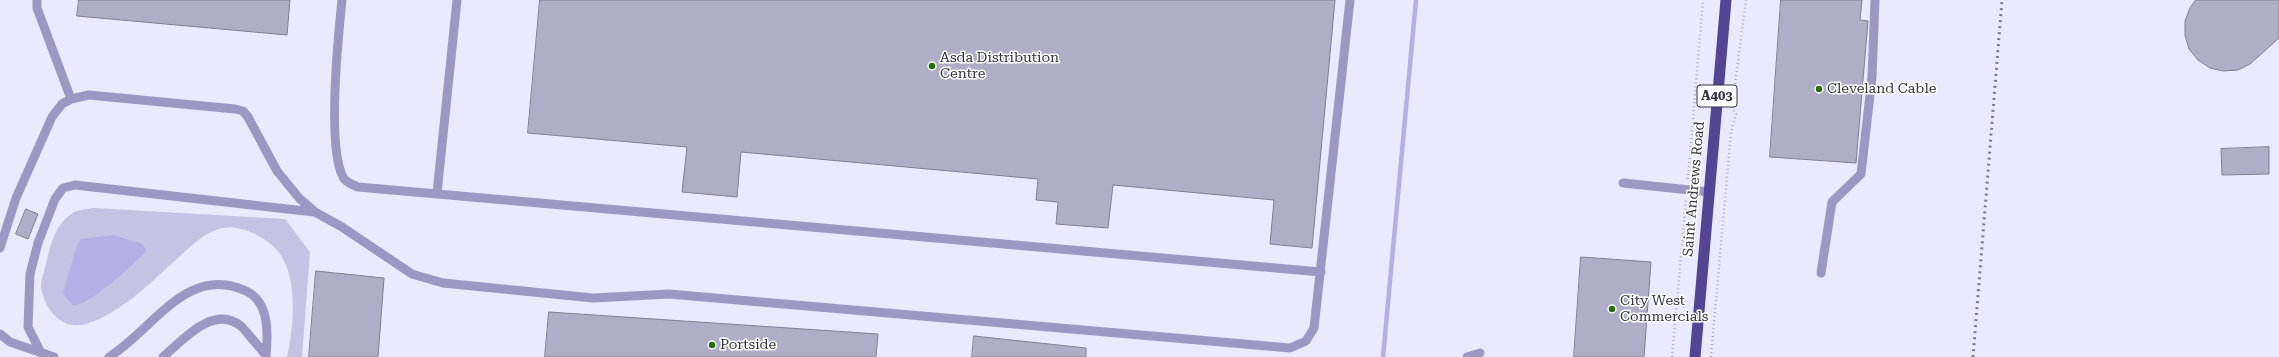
<!DOCTYPE html>
<style>
body{margin:0}
canvas{display:block;background:#eae9fe}
</style>
<canvas width="2279" height="357"></canvas>
<script>
const ctx = document.querySelector('canvas').getContext('2d');
ctx.lineJoin = 'round';
function fill(path, color) { ctx.fillStyle = color; ctx.fill(path, 'evenodd'); }
function stroke(path, color, width, dash) { ctx.strokeStyle = color; ctx.lineWidth = width; ctx.lineCap = dash ? 'butt' : 'round'; ctx.setLineDash(dash || []); ctx.stroke(path); }
function label(font, color, halo, rows, align = 'center') {
  ctx.font = font + ' "Roboto Serif",serif'; ctx.lineWidth = 3; ctx.setLineDash([]); ctx.textBaseline = 'middle'; ctx.strokeStyle = halo; ctx.fillStyle = color; for (const [text, x, y, turn = 0] of rows) {
    ctx.save(); ctx.translate(x, y); ctx.rotate((+turn || 0) * Math.PI / 180); ctx.textAlign = isNaN(turn) ? turn : align; if (halo) ctx.strokeText(text, 0, 0); ctx.fillText(text, 0, 0); ctx.restore();
  }
}
fill(new Path2D(`
 M94 208 285 219 310 252 302 357H287C294 328 299 273 276 249 262 235 237 222 216 230 202 235 191 246 180 256 155 278 130 305 99 319 90 323 82 326 73 325 55 323 42 302 41 285 41 280 44 273 45 268 50 248 54 224 73 213 79 209 87 209 94 208Z`), '#c5c2e4');
fill(new Path2D(`
 M113 235 143 244 146 251C135 263 87 308 72 305L63 293 76 248 81 239Z`), '#b5afe5');
stroke(new Path2D(`
 M1383 357 1416 0`), '#b5afe5', 4.5);
const building = new Path2D(`
 M79 0H290L287 35 77 16Z
 M540 0H1335L1312 248 1270 244 1274 200 1113 185 1108 228 1056 224 1058 202 1036 200 1038 179 741 152 737 197 682 192 687 147 528 133Z
 M1781 0H1862L1860 20 1868 21 1856 163 1770 157Z
 M2196 0H2279V38L2250 64 2238 70 2223 71 2210 68 2198 60 2189 49 2185 35V21L2190 8Z
 M2269 147V174L2222 175 2221 149Z
 M26 209 38 214 28 239 16 234Z
 M1581 257 1651 262 1644 357H1574Z
 M316 271 384 278 378 357H309Z
 M549 312 878 334 876 357H545Z
 M974 336 1086 348V357H972Z`);
fill(building, '#b0aec6');
stroke(building, '#807e95', 1);
stroke(new Path2D(`
 M1688 179 1703 0
 M1672 357 1686 200
 M1711 357 1731 132 1736 114 1732 108 1746 0`), '#abaabb', 2.5, [1, 3]);
stroke(new Path2D(`
 M37 0V8L71 99
 M342 0C338 38 327 147 343 177 345 182 353 185 358 187L1321 272
 M1623 183 1709 192
 M437 193 457 0
 M0 248 16 198 52 117 62 104 71 99 89 95 235 109 243 111 248 117 277 171 299 198 315 212 342 227 412 274 443 283 593 298 669 294 1290 348 1306 341 1314 328 1350 0
 M1821 273 1832 202 1861 174 1872 77 1875 0
 M0 334 10 342 54 357
 M41 353 28 327 30 274 38 243 55 199 63 188 75 185 314 212
 M109 357C152 331 187 263 246 291 270 302 268 335 266 357
 M163 357C183 340 214 303 242 327 250 336 258 346 266 355
 M1467 357 1480 353`), '#9d98c3', 9);
stroke(new Path2D(`
 M1695 357 1726 0`), '#544494', 11);
stroke(new Path2D(`
 M1973 357 2002 0`), '#7c7b8a', 3, [2, 4]);
for (const [x, y, r, color] of [
 [932,66,4,"#276f0d"],
 [1819,89,4,"#276f0d"],
 [1612,309,4,"#276f0d"],
 [712,345,4,"#276f0d"]
]) { const dot = new Path2D(); dot.arc(x, y, r, 0, 2 * Math.PI); ctx.fillStyle = color; ctx.fill(dot); stroke(dot, '#fff', 1.5); }
for (const [x, y, w] of [
 [1717,96,40]
]) { const box = new Path2D(); box.roundRect(x - w / 2, y - 11, w, 22, 3); ctx.fillStyle = '#fff'; ctx.fill(box); stroke(box, '#33323c', 1); }
label('bold 13px', '#33323c', null, [
 ["A403",1717,96]
]);
label('14px', '#33323c', '#fff', [
 ["Asda Distribution",940,58],
 ["Centre",940,74],
 ["Cleveland Cable",1827,89],
 ["City West",1620,301],
 ["Commercials",1620,317],
 ["Portside",720,345]
], 'left');
label('14px', '#33323c', '#fff', [
 ["Saint Andrews Road",1694,189,-85]
]);
</script>
